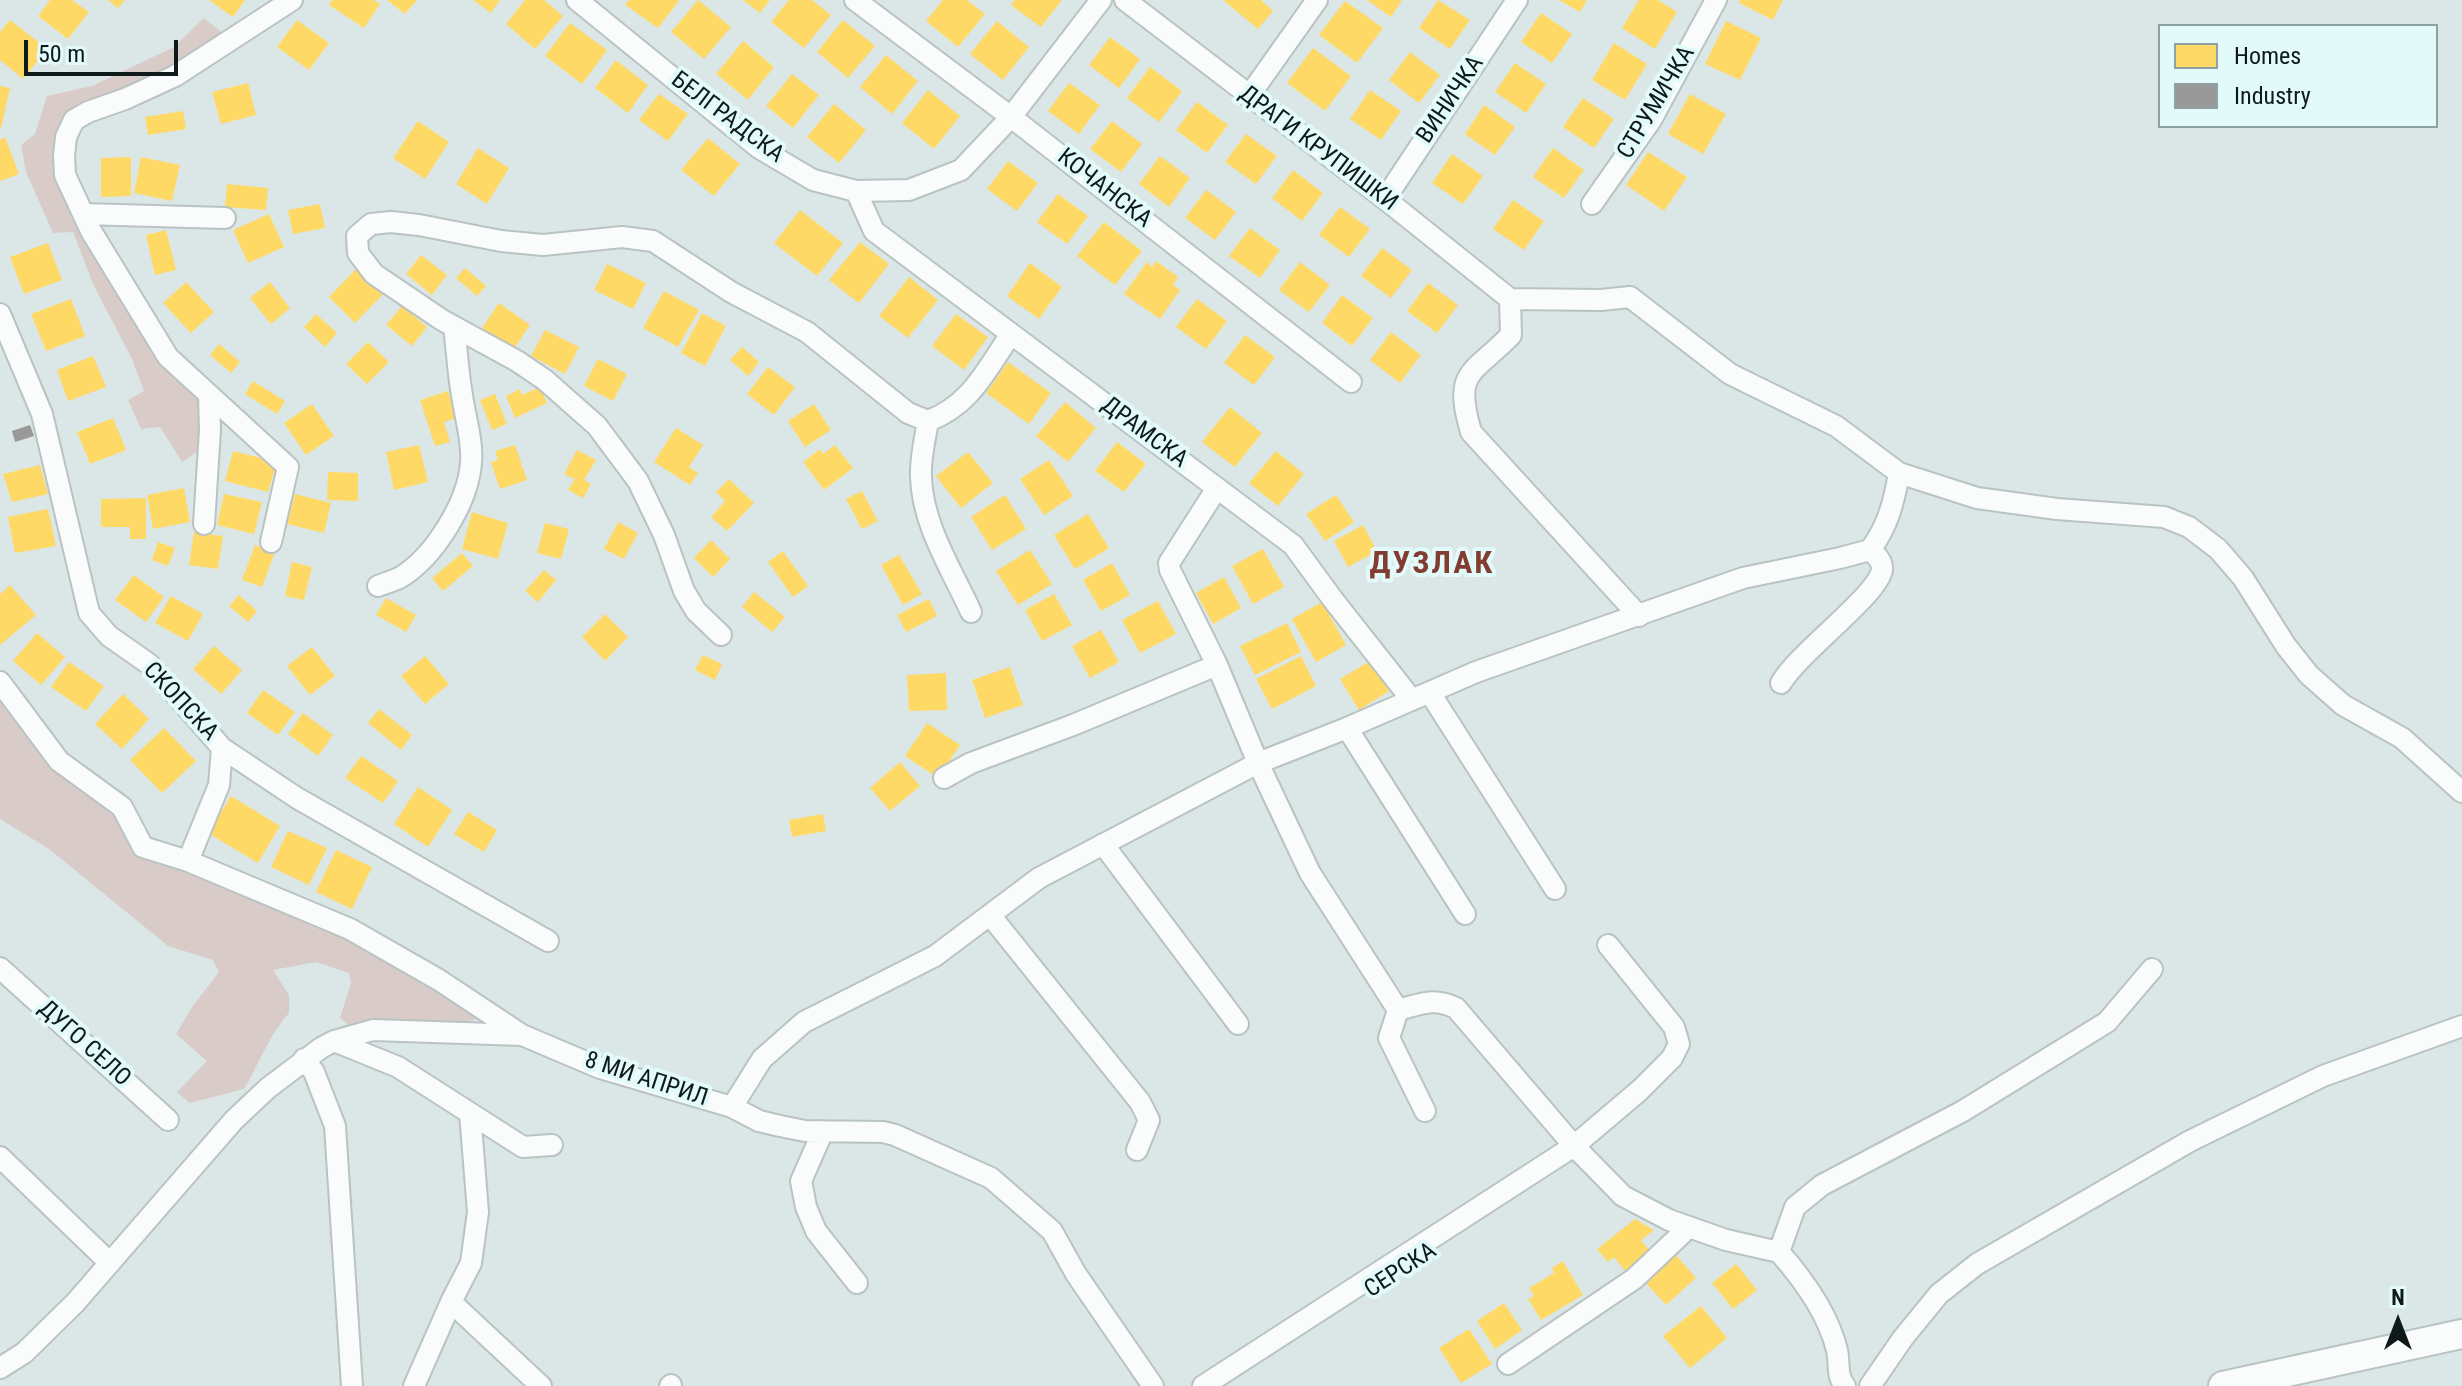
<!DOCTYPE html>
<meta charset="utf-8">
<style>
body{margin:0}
#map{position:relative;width:2462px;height:1386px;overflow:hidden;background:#dbe7e7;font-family:"Roboto Condensed",sans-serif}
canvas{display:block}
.legend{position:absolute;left:2158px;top:24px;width:280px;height:104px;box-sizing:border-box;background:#e2fafa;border:2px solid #8ea0a0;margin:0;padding:10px 14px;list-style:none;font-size:24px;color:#101919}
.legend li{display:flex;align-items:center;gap:16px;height:40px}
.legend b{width:40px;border:2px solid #8ea0a0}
.north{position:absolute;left:2358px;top:1282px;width:80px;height:80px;-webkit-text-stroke:6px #e2fafa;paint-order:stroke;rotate:0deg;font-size:22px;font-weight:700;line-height:32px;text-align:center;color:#101919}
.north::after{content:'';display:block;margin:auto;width:28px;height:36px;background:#101919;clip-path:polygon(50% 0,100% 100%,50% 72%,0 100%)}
.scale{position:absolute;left:24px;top:40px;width:154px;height:36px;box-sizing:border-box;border:4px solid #101919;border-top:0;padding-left:10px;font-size:24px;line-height:28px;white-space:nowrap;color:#101919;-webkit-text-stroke:6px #e2fafa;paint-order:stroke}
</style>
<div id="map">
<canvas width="2462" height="1386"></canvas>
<ul class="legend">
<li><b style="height:22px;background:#ffd966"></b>Homes</li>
<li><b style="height:22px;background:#999"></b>Industry</li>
</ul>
<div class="north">N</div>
<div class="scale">50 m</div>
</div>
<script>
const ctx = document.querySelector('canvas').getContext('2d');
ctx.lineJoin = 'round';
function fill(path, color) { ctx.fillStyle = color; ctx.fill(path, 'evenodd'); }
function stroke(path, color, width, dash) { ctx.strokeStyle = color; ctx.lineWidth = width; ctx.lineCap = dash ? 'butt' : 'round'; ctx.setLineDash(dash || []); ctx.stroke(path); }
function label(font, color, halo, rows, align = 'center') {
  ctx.font = font + ' "Roboto Condensed",sans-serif'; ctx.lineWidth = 8; ctx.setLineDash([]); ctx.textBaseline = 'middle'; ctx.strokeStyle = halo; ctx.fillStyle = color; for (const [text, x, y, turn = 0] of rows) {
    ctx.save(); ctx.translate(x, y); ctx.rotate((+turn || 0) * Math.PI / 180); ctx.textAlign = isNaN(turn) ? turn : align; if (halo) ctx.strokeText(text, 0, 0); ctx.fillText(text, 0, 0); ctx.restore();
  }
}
fill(new Path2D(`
 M204 18 225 35 175 70 72 110C51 128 54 143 55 169L201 401 202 449 182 462 160 427 141 429 128 400 144 391 132 359 93 284 73 232 53 233 26 172 21 145 35 134 47 96 92 86 174 47Z
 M0 696 56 769 118 817 145 857 313 922 406 968 478 1010V1018L465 1024 436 1021 350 1026 340 1018 351 983 349 973 316 962 273 970 289 995V1013C269 1035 259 1064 244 1089L190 1103 177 1092 207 1061 176 1034 192 1007 219 972 213 960 168 946 49 849 0 819Z`), '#d9ccc8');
fill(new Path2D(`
 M50 0H72L89 12 68 39 38 16Z
 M108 0H125L118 8Z
 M209 0H245L233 17Z
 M332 0H374L380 4 364 28 329 5Z
 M387 0H417L405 14Z
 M473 0H500L491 13Z
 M525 0H544L563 16 535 49 506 24Z
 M629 0H678L679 1 658 28 625 5Z
 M698 0 731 27 704 59 671 32Z
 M743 0H770L760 13Z
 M789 0H812L831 15 804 48 771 22Z
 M943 0H967L985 14 958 47 926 21Z
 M1015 0H1062L1041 27 1011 5Z
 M1223 0H1261L1273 11 1258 29Z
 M1367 0H1402L1391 17Z
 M1438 0 1470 20 1450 49 1419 28Z
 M1559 0H1587L1580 12Z
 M1639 0H1658L1677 12 1655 49 1622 28Z
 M1740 0H1783L1773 20 1739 3Z
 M1345 1 1383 28 1357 63 1319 35Z
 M1541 13 1572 34 1552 63 1521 42Z
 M10 20 47 49 23 79 0 60V32Z
 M297 20 329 43 309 70 277 47Z
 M843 20 875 46 848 78 817 52Z
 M997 21 1029 47 1003 80 970 54Z
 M1726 21 1761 38 1740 80 1705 64Z
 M570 23 607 50 582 84 545 56Z
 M1110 37 1140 59 1119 88 1089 65Z
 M743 41 774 67 748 100 716 74Z
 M1614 43 1647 64 1625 100 1592 80Z
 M1313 48 1351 76 1325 111 1287 83Z
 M1410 52 1440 75 1419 103 1389 80Z
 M886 55 918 81 892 114 860 87Z
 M616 60 648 85 628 113 595 88Z
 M1515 63 1546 84 1526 113 1495 92Z
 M1150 67 1182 91 1159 122 1127 98Z
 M792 74 819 95 793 128 766 106Z
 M248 83 256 115 221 124 212 92Z
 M1069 83 1100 105 1079 134 1048 111Z
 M0 86 10 88 1 128H0Z
 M928 90 960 116 934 149 902 123Z
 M1370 90 1401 111 1381 140 1350 119Z
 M659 94 688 114 668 141 639 120Z
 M1690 94 1726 114 1703 154 1668 134Z
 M1583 98 1614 119 1594 148 1563 127Z
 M1197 102 1228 125 1207 153 1176 130Z
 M834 104 866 130 839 163 807 137Z
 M1484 105 1515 127 1495 155 1465 134Z
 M183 111 186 129 148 135 145 117Z
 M418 121 449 142 425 179 393 158Z
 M1112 121 1142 144 1121 172 1090 149Z
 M1246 134 1277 156 1256 184 1225 162Z
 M5 137 19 174 0 181V140Z
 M708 138 740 164 714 196 681 170Z
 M478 148 509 168 487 204 456 184Z
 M1553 148 1584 170 1564 198 1533 177Z
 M1648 152 1687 177 1664 211 1626 185Z
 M1452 154 1483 176 1463 204 1432 183Z
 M1160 156 1190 178 1169 207 1139 184Z
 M131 157V196L101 197V158Z
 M141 157 180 165 172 201 134 193Z
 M1008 161 1038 183 1017 211 987 189Z
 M1293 170 1323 193 1302 221 1272 198Z
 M227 184 268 188 266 210 225 207Z
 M1206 190 1236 212 1215 240 1185 218Z
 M1058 194 1088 216 1067 244 1037 222Z
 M1513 200 1544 221 1524 250 1493 229Z
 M320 204 325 228 293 234 288 210Z
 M1340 207 1370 229 1349 257 1319 235Z
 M800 210 843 243 817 276 774 243Z
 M269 214 284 247 248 263 233 230Z
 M1104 222 1142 251 1115 285 1077 256Z
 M1250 228 1280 250 1260 278 1229 256Z
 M166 230 176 270 155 275 146 235Z
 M860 242 889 264 859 303 829 280Z
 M48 243 62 280 24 294 10 257Z
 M1382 248 1412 270 1391 298 1361 276Z
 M421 255 447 275 432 295 406 274Z
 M1156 261 1178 277 1173 285 1180 290 1160 319 1124 294 1147 262 1152 267Z
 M1300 262 1330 285 1309 312 1279 290Z
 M1030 263 1062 287 1039 319 1007 296Z
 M607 264 646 283 633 309 594 290Z
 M358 267 385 292 355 323 329 297Z
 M465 268 486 286 477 296 456 278Z
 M909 277 938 300 908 338 879 316Z
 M186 282 214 312 191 333 163 303Z
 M270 282 290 308 271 324 250 298Z
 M1428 283 1458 305 1437 333 1407 311Z
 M664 291 699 310 678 347 643 328Z
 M1342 295 1373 318 1352 346 1322 323Z
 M71 299 85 336 46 351 31 314Z
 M1197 299 1227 321 1206 349 1176 327Z
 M499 303 530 325 513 350 482 328Z
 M402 306 427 327 412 346 386 325Z
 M702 313 726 326 705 366 681 353Z
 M316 314 337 333 325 347 304 327Z
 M956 314 988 337 964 370 932 346Z
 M545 330 579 347 565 374 531 356Z
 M1391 332 1421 355 1400 383 1370 360Z
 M1245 335 1275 357 1254 385 1224 363Z
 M368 342 389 362 367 384 346 364Z
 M219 344 240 362 231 373 210 355Z
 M742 347 759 362 748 376 730 360Z
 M93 356 106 387 68 401 57 370Z
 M598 359 627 374 613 401 584 386Z
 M1008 362 1051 393 1029 424 986 393Z
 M768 367 795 387 774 415 747 394Z
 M253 381 285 401 277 414 245 394Z
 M540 387 547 403 515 418 506 396 520 389 522 395Z
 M448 391 456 418 444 422 450 442 435 446 420 400Z
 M495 394 507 424 492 430 480 400Z
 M1065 402 1096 428 1068 462 1036 436Z
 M312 404 334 436 306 455 284 423Z
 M814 404 831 430 805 447 788 421Z
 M1230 407 1262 433 1235 467 1202 442Z
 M113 418 126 450 90 464 77 432Z
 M676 428 703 445 689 467 698 473 690 485 654 462Z
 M1117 442 1146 464 1124 492 1095 471Z
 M419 445 428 482 394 490 386 452Z
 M515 445 527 480 500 489 491 462 498 460 495 451Z
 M835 445 853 468 824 490 803 462 820 449 823 454Z
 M577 450 596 460 584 480 591 484 583 498 568 490 575 479 564 474Z
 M233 451 277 462 268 492 225 481Z
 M1276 451 1304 474 1278 506 1249 483Z
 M968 452 993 483 961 508 936 476Z
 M1049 460 1073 496 1044 515 1020 479Z
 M40 465 48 494 12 502 3 474Z
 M328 472 358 473V501L327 500Z
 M729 479 754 503 727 531 711 517 725 501 716 492Z
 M184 488 190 522 153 529 147 495Z
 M862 491 878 521 862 529 846 499Z
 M224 494 262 502 254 534 217 525Z
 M295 494 331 503 324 533 287 524Z
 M1005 495 1026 529 992 550 971 517Z
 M1336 495 1354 522 1325 541 1306 514Z
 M146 498V539H130V527H101V499Z
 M48 509 56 546 15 553 8 517Z
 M472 512 508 523 498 559 462 549Z
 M1088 514 1109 548 1075 569 1054 535Z
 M618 522 638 533 624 559 604 549Z
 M545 523 569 529 561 559 537 553Z
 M1363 525 1377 551 1348 567 1334 541Z
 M194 532 223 536 218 569 189 565Z
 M711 540 730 559 713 577 694 558Z
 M158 542 175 548 168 566 152 560Z
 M255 545 275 552 262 587 242 580Z
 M1263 549 1284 587 1253 604 1232 566Z
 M1030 550 1052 584 1018 605 996 571Z
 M783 551 808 586 793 597 768 562Z
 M462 553 473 566 443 591 432 578Z
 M899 555 922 594 903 605 881 565Z
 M292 562 312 567 304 600 285 596Z
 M1112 563 1130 595 1101 611 1083 580Z
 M544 570 556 580 538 602 525 591Z
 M134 575 164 597 146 622 115 600Z
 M1224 577 1241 608 1213 624 1196 593Z
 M10 585 36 615 0 645V594Z
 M754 592 785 617 772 632 742 607Z
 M1054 594 1072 625 1042 641 1025 610Z
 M239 595 257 611 248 622 229 606Z
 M171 596 203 614 188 641 155 623Z
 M386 598 416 615 406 632 376 615Z
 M929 599 937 616 906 632 897 615Z
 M1158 601 1176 634 1140 653 1122 620Z
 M1322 602 1346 645 1316 662 1292 619Z
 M605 614 628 637 605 661 582 637Z
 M1287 623 1301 652 1255 675 1240 646Z
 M1101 630 1119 662 1090 678 1072 646Z
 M37 633 65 657 41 685 13 661Z
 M214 646 242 670 221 694 193 669Z
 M312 647 335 676 310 695 287 666Z
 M703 655 722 664 715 680 695 670Z
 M425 656 449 684 425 704 401 676Z
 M1301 656 1316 686 1272 709 1256 679Z
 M1370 661 1389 691 1359 710 1340 679Z
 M69 662 104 686 86 711 51 687Z
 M1010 667 1023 705 985 718 972 680Z
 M946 673 947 710 909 711 907 675Z
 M263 690 295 712 278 735 247 713Z
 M123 694 149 719 122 749 95 724Z
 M379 709 412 735 401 750 368 723Z
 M303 713 333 735 318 756 288 734Z
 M927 723 960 745 938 778 905 756Z
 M164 728 196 761 162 793 130 760Z
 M361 756 398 781 383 803 345 778Z
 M900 762 920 786 890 811 870 788Z
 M418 787 452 810 428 847 394 824Z
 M231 796 280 826 258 863 208 833Z
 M468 812 497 830 484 852 454 834Z
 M823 814 826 831 792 837 789 820Z
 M288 831 327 848 309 885 271 867Z
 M336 850 372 867 352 909 316 892Z
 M1635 1219 1654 1230 1641 1240 1649 1250 1625 1271 1614 1257 1608 1262 1597 1249Z
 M1675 1254 1696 1278 1666 1305 1644 1281Z
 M1563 1261 1583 1295 1541 1320 1528 1299 1534 1296 1529 1288 1554 1273 1552 1268Z
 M1736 1264 1757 1290 1733 1309 1712 1283Z
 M1504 1303 1522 1330 1495 1349 1477 1321Z
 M1701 1306 1727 1338 1690 1368 1663 1336Z
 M1469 1329 1492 1364 1461 1383 1439 1348Z`), '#ffd966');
fill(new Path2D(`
 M30 425 34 436 15 442 12 431Z`), '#999');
const street = new Path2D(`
 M577 0 759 148 813 180 856 191 909 190 961 170 1011 117 1101 0
 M855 0 1011 117 1351 382
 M1125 0 1385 199 1510 299
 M1249 96 1317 0
 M856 191 874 231 1293 545 1334 601 1412 700
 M1385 199 1517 0
 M1592 204 1651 120 1716 0
 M83 214 225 218
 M1510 299 1601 300 1630 297 1730 374 1836 426 1899 473 1977 498 2057 509 2164 517 2189 527 2218 549 2243 578 2286 646 2309 675 2343 705 2402 738 2462 792
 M1510 299 1511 335C1472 375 1453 370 1471 432L1639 616
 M0 314 42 414 89 613 109 636 149 664 222 748 297 798 548 941
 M928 421C925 439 920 458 921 477 922 524 952 570 971 612
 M1217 488 1169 563 1170 570 1217 665 1258 763 1310 873 1398 1010 1389 1038 1425 1111
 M204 524 210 430 209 395
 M271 542 288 467 168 357 91 231 65 175 64 156 66 137 74 120 88 112 125 99 175 76 292 0
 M1870 550C1888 526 1894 502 1899 473
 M378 586C385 583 394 581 401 577 435 556 468 502 471 463 473 441 465 417 462 395 458 373 457 350 454 327
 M721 635 696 611 684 591 664 535 638 481 597 426 545 380 517 361 442 320 374 274 358 253 357 236 371 224 391 222 419 225 501 241 543 245 622 237 653 241 731 292 807 332 908 413 928 421C971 405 986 370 1011 334
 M0 682 59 761 122 807 143 847 188 861
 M1430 693 1555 889
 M1347 728 1465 914
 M222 748 219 785 188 861 350 929 439 980 522 1035 600 1068 732 1107 759 1121 780 1126 805 1131 883 1132 895 1135 991 1178 1052 1231 1076 1274 1153 1386
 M944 778 971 763 1073 725 1217 665
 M1103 844 1238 1024
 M990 915 1140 1102 1149 1120 1137 1150
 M0 968 168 1120
 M1398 1010C1421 1004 1434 997 1456 1008L1574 1146 1623 1196 1669 1220 1726 1240 1779 1252
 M334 1041 398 1067 523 1147 552 1145
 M304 1059 314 1072 335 1126 352 1386
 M732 1107 762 1059 804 1022 935 956 1039 878 1258 763 1347 728 1476 672 1743 578 1840 558 1870 550C1876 555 1883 561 1882 570 1877 596 1800 651 1781 683
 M823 1131 801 1181 806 1207 816 1231 857 1283
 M0 1157 110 1263
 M451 1302 541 1386
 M1508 1364 1634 1279 1689 1227
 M0 1368 24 1353 75 1303 234 1120 268 1088 321 1048 334 1041 373 1030 522 1035
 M414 1386 451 1302 471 1263 478 1212 470 1113
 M670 1386 671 1385
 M1203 1386 1574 1146 1640 1090 1672 1058 1679 1044 1674 1027 1608 945
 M1845 1386C1836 1375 1840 1363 1837 1350 1828 1314 1803 1279 1779 1252L1795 1207 1822 1185 1963 1111 2107 1022 2152 969
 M1870 1386 1903 1338 1939 1294 1977 1264 2190 1141 2323 1076 2462 1026`);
const secondary = new Path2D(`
 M2223 1386 2462 1334`);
stroke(street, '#b9c3c3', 24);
stroke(secondary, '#b9c3c3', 32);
stroke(street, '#fafbfb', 20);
stroke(secondary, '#fafbfb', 28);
label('24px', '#101919', '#e2fafa', [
 ["ВИНИЧКА",1451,100,-56],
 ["СТРУМИЧКА",1657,103,-59],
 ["БЕЛГРАДСКА",727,118,37],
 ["ДРАГИ КРУПИШКИ",1318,149,37],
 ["КОЧАНСКА",1104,189,38],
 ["ДРАМСКА",1144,433,37],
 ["СКОПСКА",180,702,47],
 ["ДУГО СЕЛО",84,1044,42],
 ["8 МИ АПРИЛ",646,1080,18],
 ["СЕРСКА",1401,1271,-33]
]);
ctx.letterSpacing = '2px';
label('bold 32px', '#823c30', '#e2fafa', [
 ["ДУЗЛАК",1432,565]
]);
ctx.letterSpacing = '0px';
</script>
